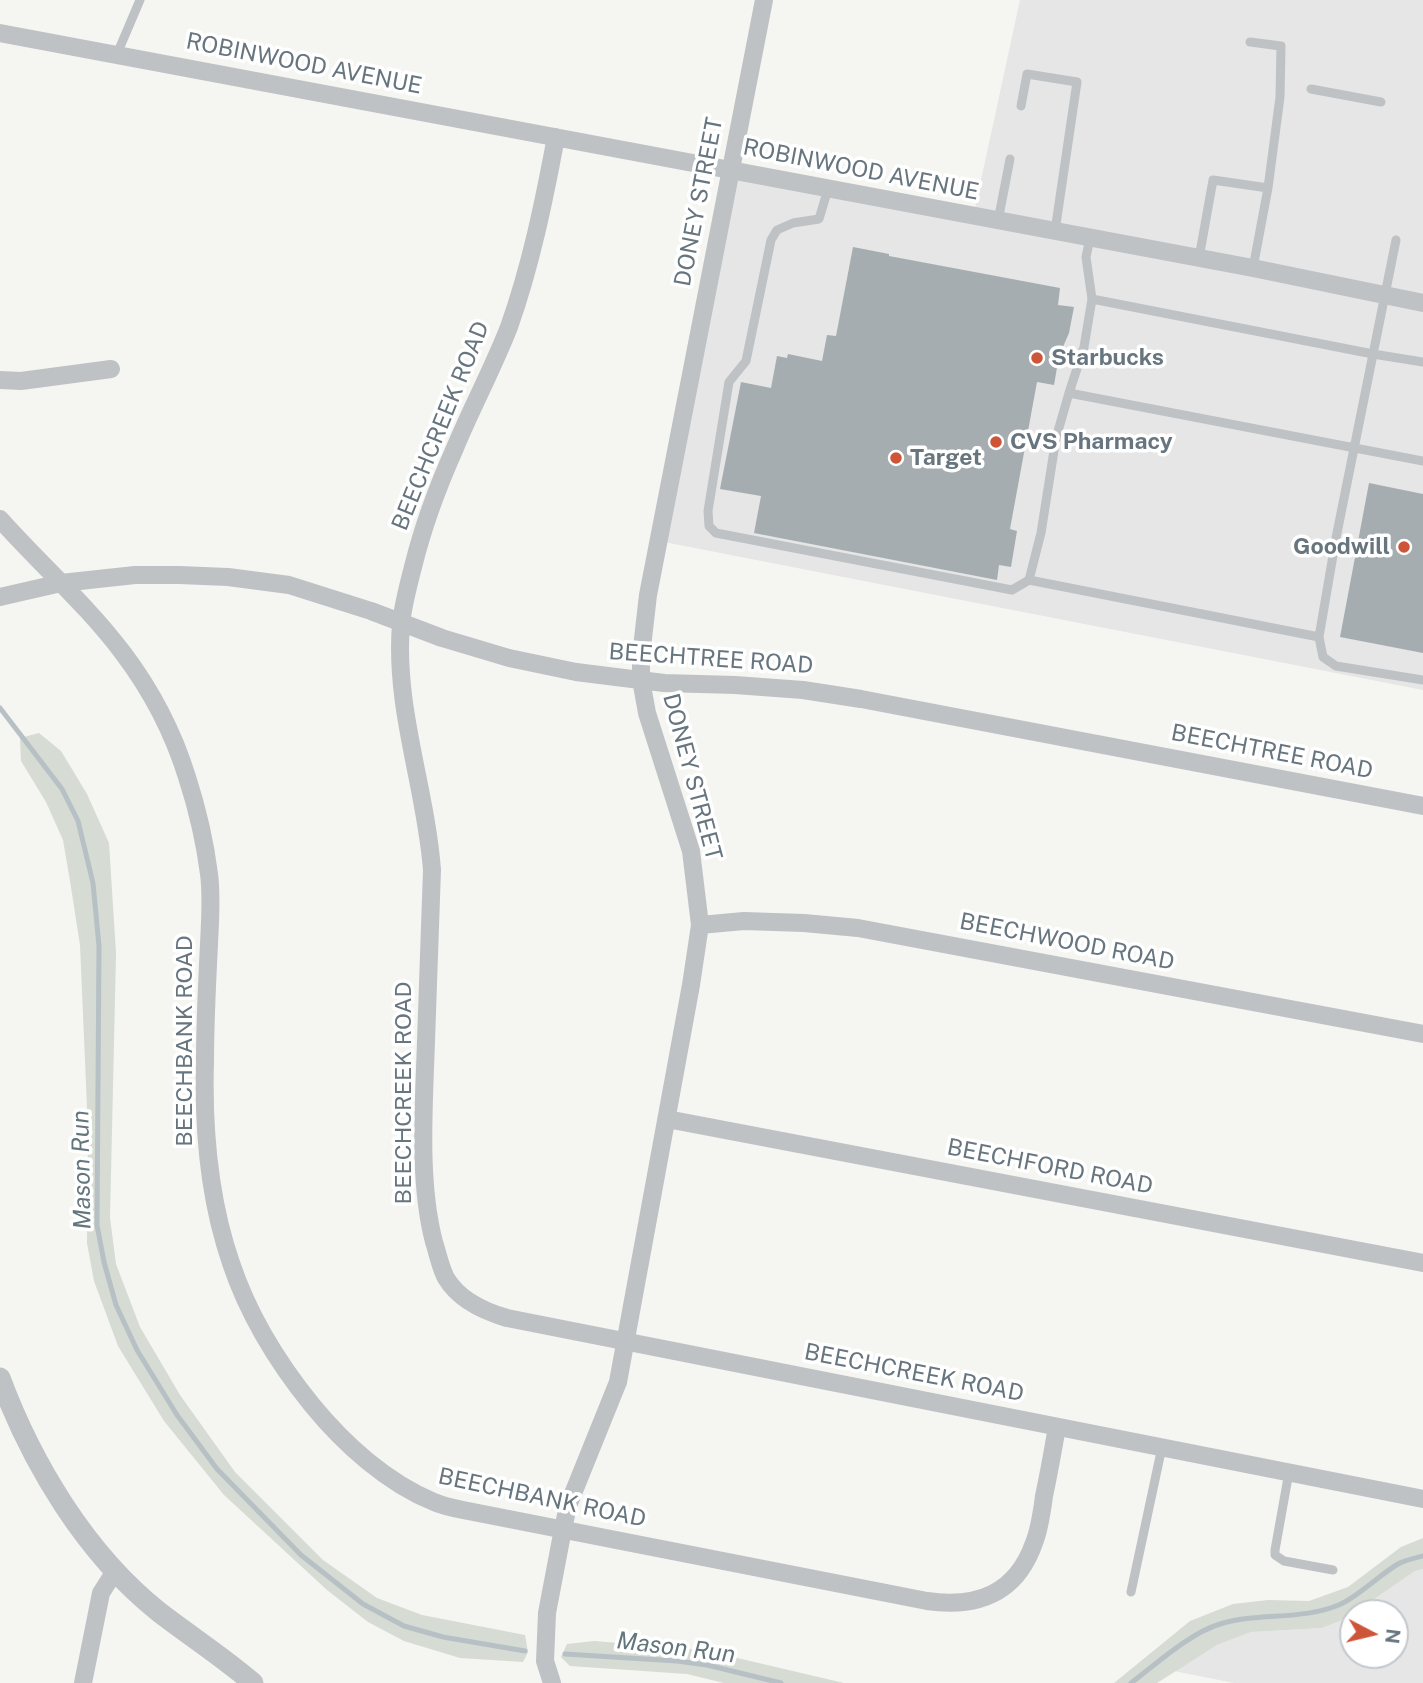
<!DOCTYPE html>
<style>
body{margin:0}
#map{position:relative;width:1423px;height:1683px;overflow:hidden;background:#f5f5f2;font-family:"Public Sans",sans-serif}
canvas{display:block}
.north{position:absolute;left:1339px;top:1599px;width:70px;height:70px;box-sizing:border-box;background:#fff;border:2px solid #c2c8cc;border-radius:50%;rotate:97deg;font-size:19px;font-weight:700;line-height:28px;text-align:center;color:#67757f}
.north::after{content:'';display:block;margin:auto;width:24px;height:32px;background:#cd5639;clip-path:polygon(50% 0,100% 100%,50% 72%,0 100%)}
</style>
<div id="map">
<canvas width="1423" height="1683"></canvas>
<div class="north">N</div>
</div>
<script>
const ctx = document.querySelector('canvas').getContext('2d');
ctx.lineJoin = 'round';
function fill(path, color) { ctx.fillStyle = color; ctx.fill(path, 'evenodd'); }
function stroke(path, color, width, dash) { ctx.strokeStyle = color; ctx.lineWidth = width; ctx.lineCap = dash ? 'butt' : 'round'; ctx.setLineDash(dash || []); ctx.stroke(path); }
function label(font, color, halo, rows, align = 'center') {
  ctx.font = font + ' "Public Sans",sans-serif'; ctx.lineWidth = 7; ctx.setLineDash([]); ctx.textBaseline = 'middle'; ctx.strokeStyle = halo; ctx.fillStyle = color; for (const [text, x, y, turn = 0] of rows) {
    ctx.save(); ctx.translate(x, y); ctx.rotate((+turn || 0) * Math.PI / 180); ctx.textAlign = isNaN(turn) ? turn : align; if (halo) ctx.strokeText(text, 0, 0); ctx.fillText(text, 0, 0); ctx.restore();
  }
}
fill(new Path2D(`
 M1020 0H1423V690L659 541 733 172 973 217Z
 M1423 1569V1683H1234L1174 1671 1217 1645 1251 1632 1322 1628 1345 1619 1353 1613V1655H1395V1613H1353L1415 1571Z`), '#e5e6e5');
fill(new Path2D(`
 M39 733 61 751 87 794 109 843 116 953 110 1218 116 1264 140 1327 180 1395 235 1472 323 1560 377 1598 422 1615 525 1635 528 1652 523 1662 460 1658 404 1641 368 1622 327 1590 224 1495 164 1421 118 1346 94 1281 87 1243 88 1130 80 945 70 881 63 840 46 802 21 761 20 738Z
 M1423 1538V1569L1415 1571 1345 1619 1322 1628 1251 1632 1217 1645 1157 1683H1114L1190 1621 1233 1604 1268 1600 1309 1601 1348 1587 1401 1547Z
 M594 1641 703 1650 844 1683H724L687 1674 570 1666 561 1657 567 1644Z`), '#d6dbd3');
stroke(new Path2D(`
 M0 708 62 789 78 821 93 883 99 946 97 1225 104 1262 116 1305 137 1350 177 1415 217 1469 301 1555 363 1604 404 1626 443 1637 525 1651
 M565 1654 677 1661 707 1665 781 1683
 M1131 1683C1156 1664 1190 1633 1220 1624 1259 1612 1303 1621 1341 1604 1361 1594 1378 1576 1398 1564 1405 1560 1415 1558 1423 1556`), '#b7c1c5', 5);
fill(new Path2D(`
 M853 247 889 254V256L1060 288 1058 305 1074 307 1069 333 1059 356 1054 385 1037 382 1010 529 1017 531 1011 567 999 565 997 580 754 533 761 496 720 489 741 382 771 388 777 356 787 358 788 354 822 361 827 335 836 336Z
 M1369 483 1423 494V653L1340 637Z`), '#a6adb1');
stroke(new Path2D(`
 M1250 42 1281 46 1280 97 1268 188 1253 268
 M117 54 140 0
 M1311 89 1381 102
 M1021 106 1027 74 1077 82 1055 231
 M828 189 819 219 793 223 777 230 771 240 746 361 729 382 708 511 709 526 716 533 1012 590 1029 580 1041 533 1056 438 1069 393
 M998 221 1010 159
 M1090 238 1086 257 1092 299 1084 347 1069 393 1423 461
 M1199 258 1213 180 1268 188
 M1092 299 1373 354 1423 362
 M1029 580 1319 637 1336 538 1396 240
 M1319 637 1323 657 1336 666 1423 680
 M1289 1472 1275 1550V1555L1284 1561 1333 1570
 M1131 1592 1162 1447`), '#bec2c5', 9);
stroke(new Path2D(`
 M0 33 1253 268 1423 303
 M556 137C544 201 531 265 509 327 493 368 472 407 455 448 438 486 423 526 413 567 408 586 403 605 401 624 394 708 426 788 432 870 430 927 428 984 426 1041 424 1105 418 1181 434 1242 438 1254 440 1267 446 1278 459 1300 483 1311 507 1318L1423 1499
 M0 380 21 381 111 369
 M0 519C40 564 87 605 123 653 151 690 173 732 187 777 197 808 205 842 209 874 212 896 210 921 209 944 207 983 205 1022 205 1061 203 1129 209 1199 231 1263 248 1314 278 1363 312 1405 344 1444 387 1483 434 1502 443 1506 453 1508 463 1510L927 1601C977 1608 1016 1594 1034 1543 1040 1528 1042 1511 1044 1496 1049 1473 1053 1450 1057 1427
 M0 597 61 583 135 575H179L228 577 289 585 371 611 442 638 509 658 576 672 664 683 735 685 803 690 861 699 1423 806
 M700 925 744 921 804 923 858 928 1423 1034
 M667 1119 1423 1263
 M83 1683 101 1593 115 1571
 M552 1683 545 1661 547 1613 563 1529 568 1506 618 1382 691 985 700 925 691 851 647 713 641 680V656L648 595 764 0`), '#bec2c5', 18);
stroke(new Path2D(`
 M0 1378C32 1464 86 1554 159 1612 190 1636 223 1657 253 1683`), '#bec2c5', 21);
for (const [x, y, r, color] of [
 [1037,358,7,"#cd5639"],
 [996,442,7,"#cd5639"],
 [896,458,7,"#cd5639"],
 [1404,547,7,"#cd5639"]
]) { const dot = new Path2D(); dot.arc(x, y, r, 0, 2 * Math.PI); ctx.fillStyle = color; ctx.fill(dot); stroke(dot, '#fff', 2.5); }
label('23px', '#67757f', '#fff', [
 ["ROBINWOOD AVENUE",304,64,11],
 ["ROBINWOOD AVENUE",861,170,11],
 ["DONEY STREET",699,202,-79],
 ["BEECHCREEK ROAD",441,426,-68],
 ["BEECHTREE ROAD",711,659,4],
 ["BEECHTREE ROAD",1272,752,11],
 ["DONEY STREET",692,777,75],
 ["BEECHWOOD ROAD",1067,942,11],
 ["BEECHBANK ROAD",185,1041,-90],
 ["BEECHCREEK ROAD",404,1093,-90],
 ["BEECHFORD ROAD",1050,1167,11],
 ["BEECHCREEK ROAD",914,1373,11],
 ["BEECHBANK ROAD",542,1498,12]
]);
label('bold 23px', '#67757f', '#fff', [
 ["Starbucks",1051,358],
 ["CVS Pharmacy",1010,442],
 ["Target",910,458],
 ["Goodwill",1390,547,"right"]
], 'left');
label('italic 24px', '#63767c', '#fff', [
 ["Mason Run",82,1170,-91],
 ["Mason Run",676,1648,7]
]);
</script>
